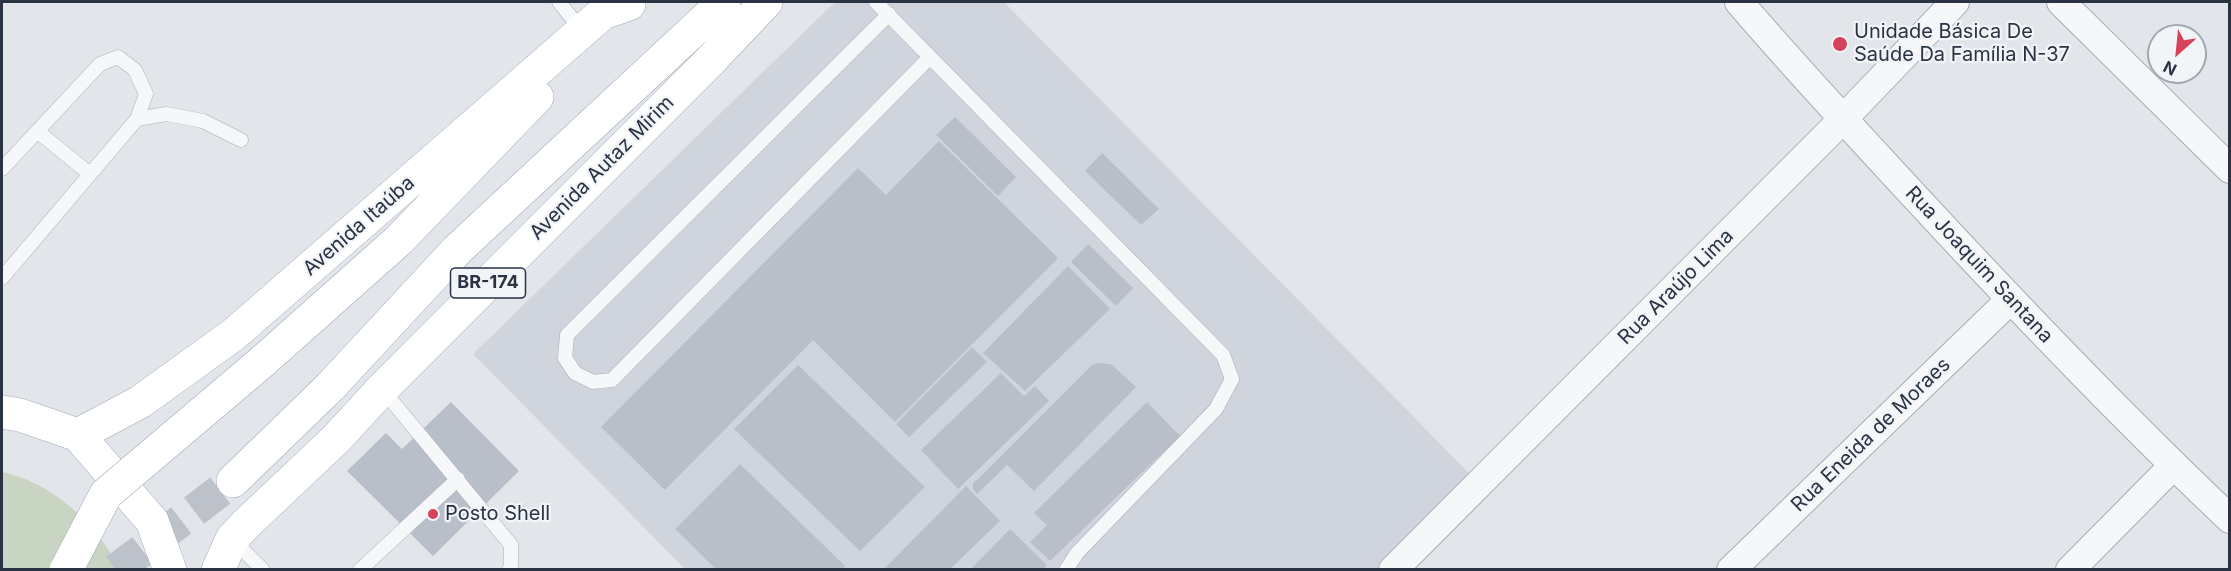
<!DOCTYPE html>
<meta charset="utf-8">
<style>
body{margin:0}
#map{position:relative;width:2231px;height:571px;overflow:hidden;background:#e2e6eb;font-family:Inter,sans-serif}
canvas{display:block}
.frame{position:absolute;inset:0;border:3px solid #293344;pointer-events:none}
.north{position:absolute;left:2147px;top:24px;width:60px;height:60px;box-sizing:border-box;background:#f2f5f8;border:2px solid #a2a7b0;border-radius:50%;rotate:207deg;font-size:16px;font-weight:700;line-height:24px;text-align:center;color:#293344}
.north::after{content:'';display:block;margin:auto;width:21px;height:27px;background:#d5425a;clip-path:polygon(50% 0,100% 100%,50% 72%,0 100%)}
</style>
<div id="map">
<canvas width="2231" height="571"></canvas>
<div class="frame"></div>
<div class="north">N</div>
</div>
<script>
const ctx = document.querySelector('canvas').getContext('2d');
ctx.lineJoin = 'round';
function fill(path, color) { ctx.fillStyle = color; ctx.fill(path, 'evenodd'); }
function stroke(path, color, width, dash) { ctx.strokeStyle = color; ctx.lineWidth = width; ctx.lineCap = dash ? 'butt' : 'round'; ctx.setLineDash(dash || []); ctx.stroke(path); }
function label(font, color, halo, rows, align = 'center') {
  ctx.font = font + ' Inter,sans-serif'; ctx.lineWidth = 4.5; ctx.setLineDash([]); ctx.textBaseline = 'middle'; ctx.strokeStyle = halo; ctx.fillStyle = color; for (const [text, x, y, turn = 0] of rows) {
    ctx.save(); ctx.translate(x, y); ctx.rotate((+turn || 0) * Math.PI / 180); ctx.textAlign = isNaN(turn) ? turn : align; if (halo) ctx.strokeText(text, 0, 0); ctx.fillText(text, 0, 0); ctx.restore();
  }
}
fill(new Path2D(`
 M835 2H1004L1476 480 1384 569H685L473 354Z`), '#d0d5dd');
fill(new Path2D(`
 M2 472C49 481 101 525 118 569H2Z`), '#c8d5c3');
fill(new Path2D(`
 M955 117 1016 177 998 196 936 135Z
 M939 141 1058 258 895 422 813 340 665 490 601 427 858 168 886 195Z
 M1102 153 1159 209 1141 225 1085 171Z
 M1088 244 1133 288 1116 306 1071 262Z
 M1068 266 1110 309 1025 391 983 353Z
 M972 347 987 362 909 437 896 424Z
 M1098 363 1111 364 1136 387 1034 491 1007 465 977 494 973 489V483L978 479 1092 365Z
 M798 365 925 487 860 551 734 429Z
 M1001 373 1024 396 1035 386 1049 401 958 489 921 450Z
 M451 402 519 471 433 556 347 471 386 433 402 449Z
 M1147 402 1180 436 1050 561 1030 542 1047 525 1034 513Z
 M740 464 845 566 842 570H717L675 529Z
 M966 486 1000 521 949 570H883Z
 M1010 529 1047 565 1043 570H970Z`), '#b9bfc9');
stroke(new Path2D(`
 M116 570 233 481`), '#bdc2ca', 33, [33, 16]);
const lane = new Path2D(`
 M559 2 583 32
 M876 2 1223 355 1232 379 1216 409 1077 553 1066 570
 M889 14 567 335 565 358 575 373 593 382 612 380 930 57
 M37 131 90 174
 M2 169 100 64 118 57 135 70 146 94 137 119
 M2 278 137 119 166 114 203 121 241 140
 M382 389 511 545V566L509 570
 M232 539 263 570
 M360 570 458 479`);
const street = new Path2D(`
 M1739 2C1797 70 1858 135 1919 201 2019 309 2122 417 2230 519
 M2061 2 2230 169
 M1393 570 1843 119 1955 2
 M1731 570 2010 300
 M2070 570 2173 466`);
const primary = new Path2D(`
 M263 361 399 240 537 97
 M2 412 20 415 78 435 152 521 170 570
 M78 435 140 402 233 335 603 13 629 4
 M233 481 330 387 457 250 724 2
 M218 570 232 539 246 524 337 438 382 389 713 58 766 2`);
stroke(lane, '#a7adb6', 15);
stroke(street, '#a7adb6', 30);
stroke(primary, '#a1aab8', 34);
stroke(lane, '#f5f7f9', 14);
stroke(street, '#f5f7f9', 28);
stroke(primary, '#fff', 33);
const primaryBridge = new Path2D(`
 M66 570 106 494 263 361`);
stroke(primaryBridge, '#a1aab8', 34, []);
stroke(primaryBridge, '#fff', 33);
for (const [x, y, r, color] of [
 [1840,44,8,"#d5425a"],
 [433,514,6,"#d5425a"]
]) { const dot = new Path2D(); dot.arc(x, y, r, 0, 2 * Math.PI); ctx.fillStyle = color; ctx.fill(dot); stroke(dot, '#f2f5f8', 2); }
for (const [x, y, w] of [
 [488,283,75]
]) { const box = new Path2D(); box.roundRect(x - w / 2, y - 15, w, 30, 4.5); ctx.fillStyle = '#f2f5f8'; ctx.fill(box); stroke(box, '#293344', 1.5); }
label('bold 18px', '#293344', null, [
 ["BR-174",488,283]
]);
label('20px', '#293344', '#f2f5f8', [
 ["Unidade Básica De",1854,32],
 ["Saúde Da Família N-37",1854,55],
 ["Posto Shell",445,514]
], 'left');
label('20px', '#293344', '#f2f5f8', [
 ["Avenida Autaz Mirim",602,168,-45],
 ["Avenida Itaúba",359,226,-41],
 ["Rua Joaquim Santana",1979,265,47],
 ["Rua Araújo Lima",1676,287,-45],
 ["Rua Eneida de Moraes",1871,435,-44]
]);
</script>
